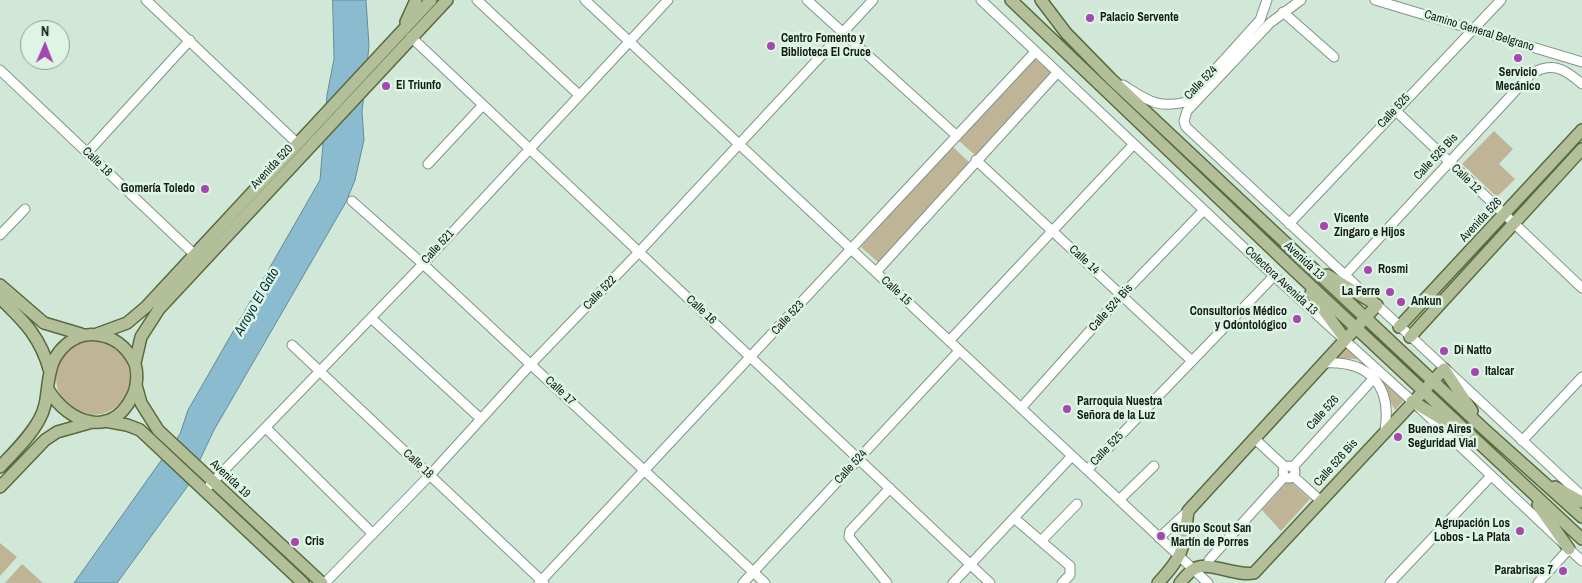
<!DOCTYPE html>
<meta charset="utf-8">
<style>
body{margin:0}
#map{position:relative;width:1582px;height:583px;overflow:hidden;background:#d1e8d9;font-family:"Archivo Narrow",sans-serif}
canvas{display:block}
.north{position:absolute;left:20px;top:20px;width:50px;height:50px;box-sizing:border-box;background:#def5e6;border:1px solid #8d9e93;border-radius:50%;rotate:1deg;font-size:14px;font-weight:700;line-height:20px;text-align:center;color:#131b16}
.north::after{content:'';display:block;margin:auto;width:18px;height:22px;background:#a647af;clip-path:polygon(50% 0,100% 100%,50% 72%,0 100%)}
</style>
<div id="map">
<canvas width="1582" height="583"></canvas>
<div class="north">N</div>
</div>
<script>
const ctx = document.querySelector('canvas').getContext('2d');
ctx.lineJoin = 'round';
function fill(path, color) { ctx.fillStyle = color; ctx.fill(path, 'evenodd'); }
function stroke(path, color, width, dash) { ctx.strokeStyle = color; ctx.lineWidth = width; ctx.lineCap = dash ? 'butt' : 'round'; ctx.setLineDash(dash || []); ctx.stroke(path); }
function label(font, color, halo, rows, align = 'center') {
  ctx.font = font + ' "Archivo Narrow",sans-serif'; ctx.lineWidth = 5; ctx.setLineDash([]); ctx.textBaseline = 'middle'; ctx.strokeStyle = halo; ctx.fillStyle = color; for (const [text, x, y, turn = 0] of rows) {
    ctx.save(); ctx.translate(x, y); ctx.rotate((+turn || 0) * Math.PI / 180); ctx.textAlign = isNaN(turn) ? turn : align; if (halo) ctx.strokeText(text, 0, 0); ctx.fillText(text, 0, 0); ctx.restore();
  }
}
fill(new Path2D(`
 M1034 58 1052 74 976 156 958 140Z
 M1494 131 1513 149 1499 164 1515 179 1497 197 1462 164Z
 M951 145 969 162 879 263 861 247Z
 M56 378a37 37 0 1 1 74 0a37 37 0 1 1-74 0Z
 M1345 346 1404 400 1395 410 1377 378 1357 359 1334 358Z
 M1289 480 1310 499 1281 531 1262 510Z
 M0 543 17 557 0 576Z
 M22 564 43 583H5Z`), '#bfb496');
const water = new Path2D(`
 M333 0H366L369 46 362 112 364 140 355 180 346 202 214 430 187 487 117 583H74L180 434 188 410 320 180 327 95 334 59Z`);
fill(water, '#8abbce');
stroke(water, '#668b97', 1);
const minor = new Path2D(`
 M146 0 298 144
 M477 0 578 94
 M585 0 1208 583
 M807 0 957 136
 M981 0 1274 276 1412 401 1582 561
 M1301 0 1270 23 1187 111 1184 121 1186 127 1582 496
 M1375 0 1582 62
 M1283 12 1334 57
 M411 37 990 583
 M0 70 194 254
 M1123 85C1147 100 1157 109 1186 102L1260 20 1267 0
 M1395 110 1582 288
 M87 153 190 40
 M976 160 1192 361
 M428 164 483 105
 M352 201 423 264 765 583
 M1289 224 1501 0
 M0 235 25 209
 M876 272 1057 73
 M1345 275 1531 74C1552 61 1565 69 1582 84
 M371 318 481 419
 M949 341 1134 144
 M292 345 544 583
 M1323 363C1369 360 1392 385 1385 430
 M1021 408 1122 295 1204 210
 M266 428 373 534
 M1255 439 1285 467
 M1522 441 1582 377
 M1283 472a6 6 0 1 1 12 0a6 6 0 1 1-12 0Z
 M1293 467 1374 378
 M1087 470 1274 276
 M1293 476 1321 501
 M210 485 423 264 668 0
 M1119 500 1154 466
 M1014 518 1070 566V575L1062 583
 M1159 538 1188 511
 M1041 541 1077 504
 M1209 567V560L1285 476
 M325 583 430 475 531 364 639 252 873 0
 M539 583 1035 52
 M743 583 959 351
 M887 583 849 537 850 531 890 488
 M953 583 1072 456
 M1390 583 1491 476
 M1538 583 1569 549`);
const major = new Path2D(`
 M1011 0 1295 271 1582 539
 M1041 0 1066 33 1110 78 1484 429 1582 517
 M406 22 416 0
 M0 285 44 323 81 334
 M1311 293 1345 339
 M0 298C25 322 41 338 50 372
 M1399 327 1582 130
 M97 334 127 323 146 307 431 0
 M1410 337 1582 149
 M135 363 141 337 159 309 447 0
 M136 385 141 403 158 430 322 583
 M1412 401 1458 429
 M105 421 127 425 140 430 303 583
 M0 467C14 452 29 438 39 420 48 405 46 389 50 373 54 350 75 331 98 335 114 337 126 347 133 360 139 370 137 388 132 397 111 439 69 423 49 391
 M0 487 45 440 57 432 89 423
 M1555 487 1582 502
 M1538 505 1569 549
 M1158 583C1185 554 1183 549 1188 511L1377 305 1327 275
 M1180 583C1184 578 1189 572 1194 569 1208 560 1236 577 1254 573L1444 369 1472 411`);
stroke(minor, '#7f9586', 11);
stroke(major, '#5a6a3e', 14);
stroke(minor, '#fff', 9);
stroke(major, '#b3bf98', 11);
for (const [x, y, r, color] of [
 [1090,18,5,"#a647af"],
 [771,46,5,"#a647af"],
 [1518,58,5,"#a647af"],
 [386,86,5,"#a647af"],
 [205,189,5,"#a647af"],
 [1324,226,5,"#a647af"],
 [1368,270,5,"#a647af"],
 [1390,292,5,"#a647af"],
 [1401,302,5,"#a647af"],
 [1297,319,5,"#a647af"],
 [1444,351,5,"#a647af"],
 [1475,372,5,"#a647af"],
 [1067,409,5,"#a647af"],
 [1398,437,5,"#a647af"],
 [1520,531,5,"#a647af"],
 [1161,536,5,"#a647af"],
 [295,542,5,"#a647af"],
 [1563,571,5,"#a647af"]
]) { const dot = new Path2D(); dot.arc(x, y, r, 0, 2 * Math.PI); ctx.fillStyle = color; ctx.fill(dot); stroke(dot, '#def5e6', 2); }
label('bold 12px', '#131b16', '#def5e6', [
 ["Palacio Servente",1100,18],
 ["Centro Fomento y",781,39],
 ["Biblioteca El Cruce",781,53],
 ["Servicio",1518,73,"center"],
 ["Mecánico",1518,87,"center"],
 ["El Triunfo",396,86],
 ["Gomería Toledo",195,189,"right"],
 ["Vicente",1334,219],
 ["Zingaro e Hijos",1334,233],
 ["Rosmi",1378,270],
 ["La Ferre",1380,292,"right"],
 ["Ankun",1411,302],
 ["Consultorios Médico",1287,312,"right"],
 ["y Odontológico",1287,326,"right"],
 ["Di Natto",1454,351],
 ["Italcar",1485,372],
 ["Parroquia Nuestra",1077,402],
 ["Señora de la Luz",1077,416],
 ["Buenos Aires",1408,430],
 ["Seguridad Vial",1408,444],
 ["Agrupación Los",1510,524,"right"],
 ["Lobos - La Plata",1510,538,"right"],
 ["Grupo Scout San",1171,529],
 ["Martín de Porres",1171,543],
 ["Cris",305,542],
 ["Parabrisas 7",1553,571,"right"]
], 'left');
label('12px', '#131b16', '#def5e6', [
 ["Camino General Belgrano",1479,31,17],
 ["Calle 524",1201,83,-46],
 ["Calle 525",1394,111,-47],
 ["Calle 525 Bis",1436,157,-47],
 ["Calle 18",97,162,44],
 ["Avenida 520",272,167,-47],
 ["Calle 12",1466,179,44],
 ["Avenida 526",1481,220,-47],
 ["Calle 521",438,247,-47],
 ["Calle 14",1084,260,43],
 ["Avenida 13",1304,261,43],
 ["Colectora Avenida 13",1281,281,43],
 ["Calle 15",896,291,43],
 ["Calle 522",600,293,-46],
 ["Calle 524 Bis",1111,308,-48],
 ["Calle 16",701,310,43],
 ["Calle 523",788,318,-47],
 ["Calle 17",560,391,43],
 ["Calle 526",1323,413,-48],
 ["Calle 525",1107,449,-46],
 ["Calle 526 Bis",1336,463,-48],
 ["Calle 18",418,464,43],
 ["Calle 524",851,467,-47],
 ["Avenida 19",230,479,43]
]);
label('italic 14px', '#002f3d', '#def5e6', [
 ["Arroyo El Gato",257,302,-60]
]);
</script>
